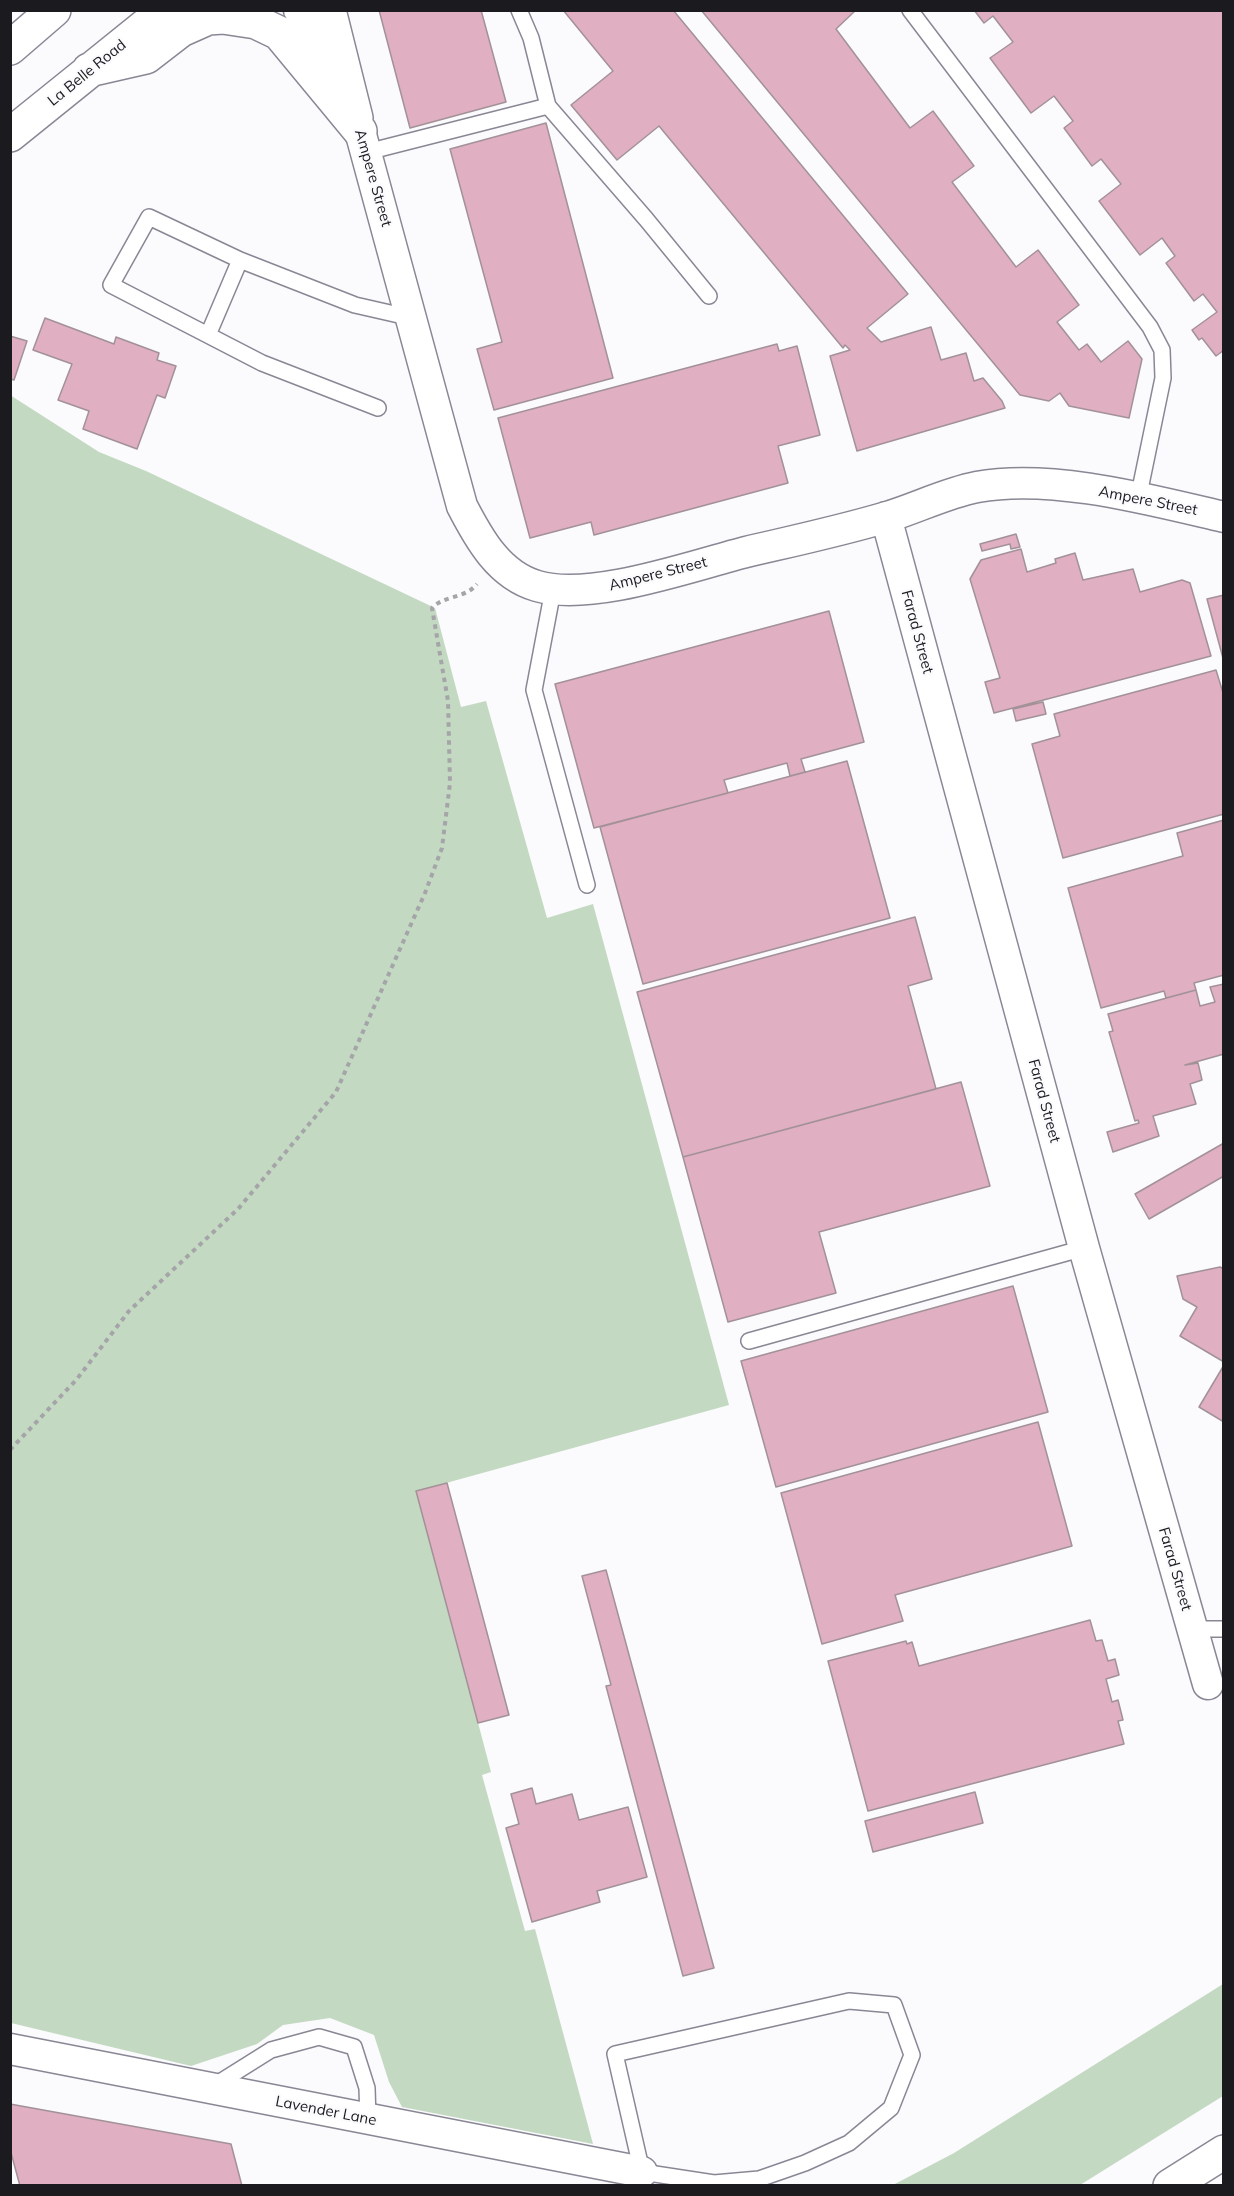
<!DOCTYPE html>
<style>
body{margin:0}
#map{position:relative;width:1234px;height:2196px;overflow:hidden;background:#fbfafd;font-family:Mulish,sans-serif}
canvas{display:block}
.frame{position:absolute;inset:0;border:12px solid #1b1a1f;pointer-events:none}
</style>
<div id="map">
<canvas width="1234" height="2196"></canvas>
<div class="frame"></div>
</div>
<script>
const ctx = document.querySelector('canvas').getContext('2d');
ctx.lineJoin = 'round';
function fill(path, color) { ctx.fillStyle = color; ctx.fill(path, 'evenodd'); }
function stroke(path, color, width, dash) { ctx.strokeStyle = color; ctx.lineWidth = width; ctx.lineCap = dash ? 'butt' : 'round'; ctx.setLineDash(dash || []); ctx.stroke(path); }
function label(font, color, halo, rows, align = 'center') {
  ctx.font = font + ' Mulish,sans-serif'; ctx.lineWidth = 4.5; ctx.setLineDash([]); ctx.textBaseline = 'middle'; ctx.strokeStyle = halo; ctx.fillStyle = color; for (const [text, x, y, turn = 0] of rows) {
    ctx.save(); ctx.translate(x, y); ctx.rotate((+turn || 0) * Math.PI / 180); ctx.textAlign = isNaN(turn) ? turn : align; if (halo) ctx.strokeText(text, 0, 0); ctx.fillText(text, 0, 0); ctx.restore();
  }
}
fill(new Path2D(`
 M10 395 99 452 146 471 435 608 461 707 486 701 547 918 593 904 729 1405 417 1491 491 1772 482 1775 525 1931 535 1929 593 2144 402 2107 389 2082 374 2035 330 2018 283 2025 257 2044 191 2066 11 2023Z
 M1223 1984V2096L1080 2185H893L954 2153Z`), '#c3d9c2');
const building = new Path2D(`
 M379 10H481L506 102 410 128Z
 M563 10H673L908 294 867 328 881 342 931 327 941 360 966 353 974 381 983 378 1002 401 1005 408 857 451 830 356 850 350 845 345 843 348 659 126 617 160 571 105 613 71Z
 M701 10H856L836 29 910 128 933 111 974 166 952 182 1016 267 1038 250 1079 305 1057 322 1079 350 1087 344 1101 362 1128 341 1142 359 1129 418 1069 406 1060 393 1049 401 1020 395Z
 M974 10H1224V350L1216 356 1202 338 1199 340 1192 330 1217 312 1203 294 1194 301 1166 263 1175 256 1162 238 1140 255 1099 201 1121 184 1101 159 1092 166 1064 128 1073 121 1054 96 1031 113 990 58 1013 42 993 16 984 23Z
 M546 123 613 378 494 410 477 349 502 342 450 149Z
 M45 318 114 344 116 337 159 353 157 360 176 366 165 398 157 395 137 449 83 429 89 411 58 400 72 364 33 350Z
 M10 336 27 341 14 380 10 379Z
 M777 344 779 351 797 346 820 435 778 446 788 483 594 535 591 522 530 538 498 418Z
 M1016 534 1020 547 1011 549 1010 544 982 551 980 544Z
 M1021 549 1027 572 1056 563 1055 559 1075 553 1083 580 1133 569 1140 592 1182 580 1190 583 1211 656 994 713 985 682 1000 678 970 579 981 560Z
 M1224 595V662L1207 599Z
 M829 611 864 742 801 759 805 772 790 776 787 763 724 780 728 793 594 828 555 684Z
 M1216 670 1224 696V814L1063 858 1032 744 1060 736 1054 714Z
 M1043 702 1046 714 1016 721 1013 709Z
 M847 761 890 918 643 984 600 827Z
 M1224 820V975L1194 983 1196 990 1166 998 1164 991 1101 1008 1068 888 1183 856 1177 833Z
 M915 917 932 979 908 986 936 1089 683 1157 637 992Z
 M1224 984V1054L1185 1065 1198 1063 1202 1080 1190 1084 1196 1104 1153 1116 1159 1136 1113 1152 1107 1132 1139 1123 1138 1120 1135 1121 1109 1032 1113 1031 1108 1014 1196 990 1200 1006 1215 1002 1210 987Z
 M961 1082 990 1186 819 1232 836 1293 728 1322 683 1157Z
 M1224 1143V1176L1149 1219 1135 1194Z
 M1220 1267 1224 1269V1362L1180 1336 1197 1307 1183 1299 1177 1276Z
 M1013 1286 1048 1412 776 1487 741 1361Z
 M1224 1365V1422L1199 1407Z
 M1038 1422 1072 1546 895 1595 903 1621 822 1644 781 1493Z
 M447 1483 509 1715 478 1723 416 1491Z
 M606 1570 714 1968 683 1976 606 1686 611 1685 582 1576Z
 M1090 1620 1096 1641 1102 1640 1108 1661 1115 1659 1119 1675 1106 1679 1112 1702 1118 1700 1123 1720 1118 1721 1124 1744 868 1811 828 1661 906 1641 907 1644 912 1642 919 1666Z
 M532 1788 536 1804 572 1794 579 1820 628 1807 647 1877 597 1891 600 1902 532 1922 506 1828 519 1824 511 1794Z
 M975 1792 983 1823 873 1852 865 1821Z
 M10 2104 231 2144 242 2186H20L10 2149Z`);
fill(building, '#e0afc1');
stroke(building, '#a29297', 1.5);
const lane = new Path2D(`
 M519 10 531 38 548 106
 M910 10 1150 327 1162 350 1163 378 1138 499
 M367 152 548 106 646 219 709 296
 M208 335 240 260
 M378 408 262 363 111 285 149 217 240 260 355 305 412 318
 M553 590 534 690 587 885
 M749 1341 1084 1248
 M1192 1629H1224
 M849 2001 894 2005 912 2055 891 2108 849 2143 805 2163 759 2179 714 2183 642 2172 615 2054Z
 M212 2087 271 2050 319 2037 354 2047 367 2088 368 2120`);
const street = new Path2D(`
 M299 10C327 48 344 88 360 131L462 506C479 539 499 575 537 586 591 602 691 566 746 552 793 541 840 531 887 517 917 508 946 493 977 487 1051 473 1151 500 1224 517
 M886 517 1084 1248 1208 1684
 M10 2049 642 2172`);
const secondary = new Path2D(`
 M329 10 356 118
 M10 48 54 10
 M89 70 146 57 181 30 208 18 223 17 256 22 279 33 360 131
 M10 135 165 10`);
const highway = new Path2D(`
 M1170 2186 1224 2152`);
stroke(lane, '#8a8795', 18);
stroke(street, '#8a8795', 33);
stroke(secondary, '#8a8795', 36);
stroke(highway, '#8a8795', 36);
stroke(new Path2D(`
 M10 1450 77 1379 129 1311 238 1209 336 1092 425 893 442 848 450 783 448 701 432 608C444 595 465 599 477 584`), '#a5a4a8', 4, [4.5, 4.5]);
stroke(lane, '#fff', 15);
stroke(street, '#fff', 30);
stroke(secondary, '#fff', 33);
stroke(highway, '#fff', 33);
label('15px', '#1b1a1f', '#fbfafd', [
 ["La Belle Road",87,73,-39],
 ["Ampere Street",373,178,74],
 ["Ampere Street",1148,501,11],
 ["Ampere Street",658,574,-14],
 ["Farad Street",917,632,75],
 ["Farad Street",1044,1101,75],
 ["Farad Street",1175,1569,74],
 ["Lavender Lane",326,2111,11]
]);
</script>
